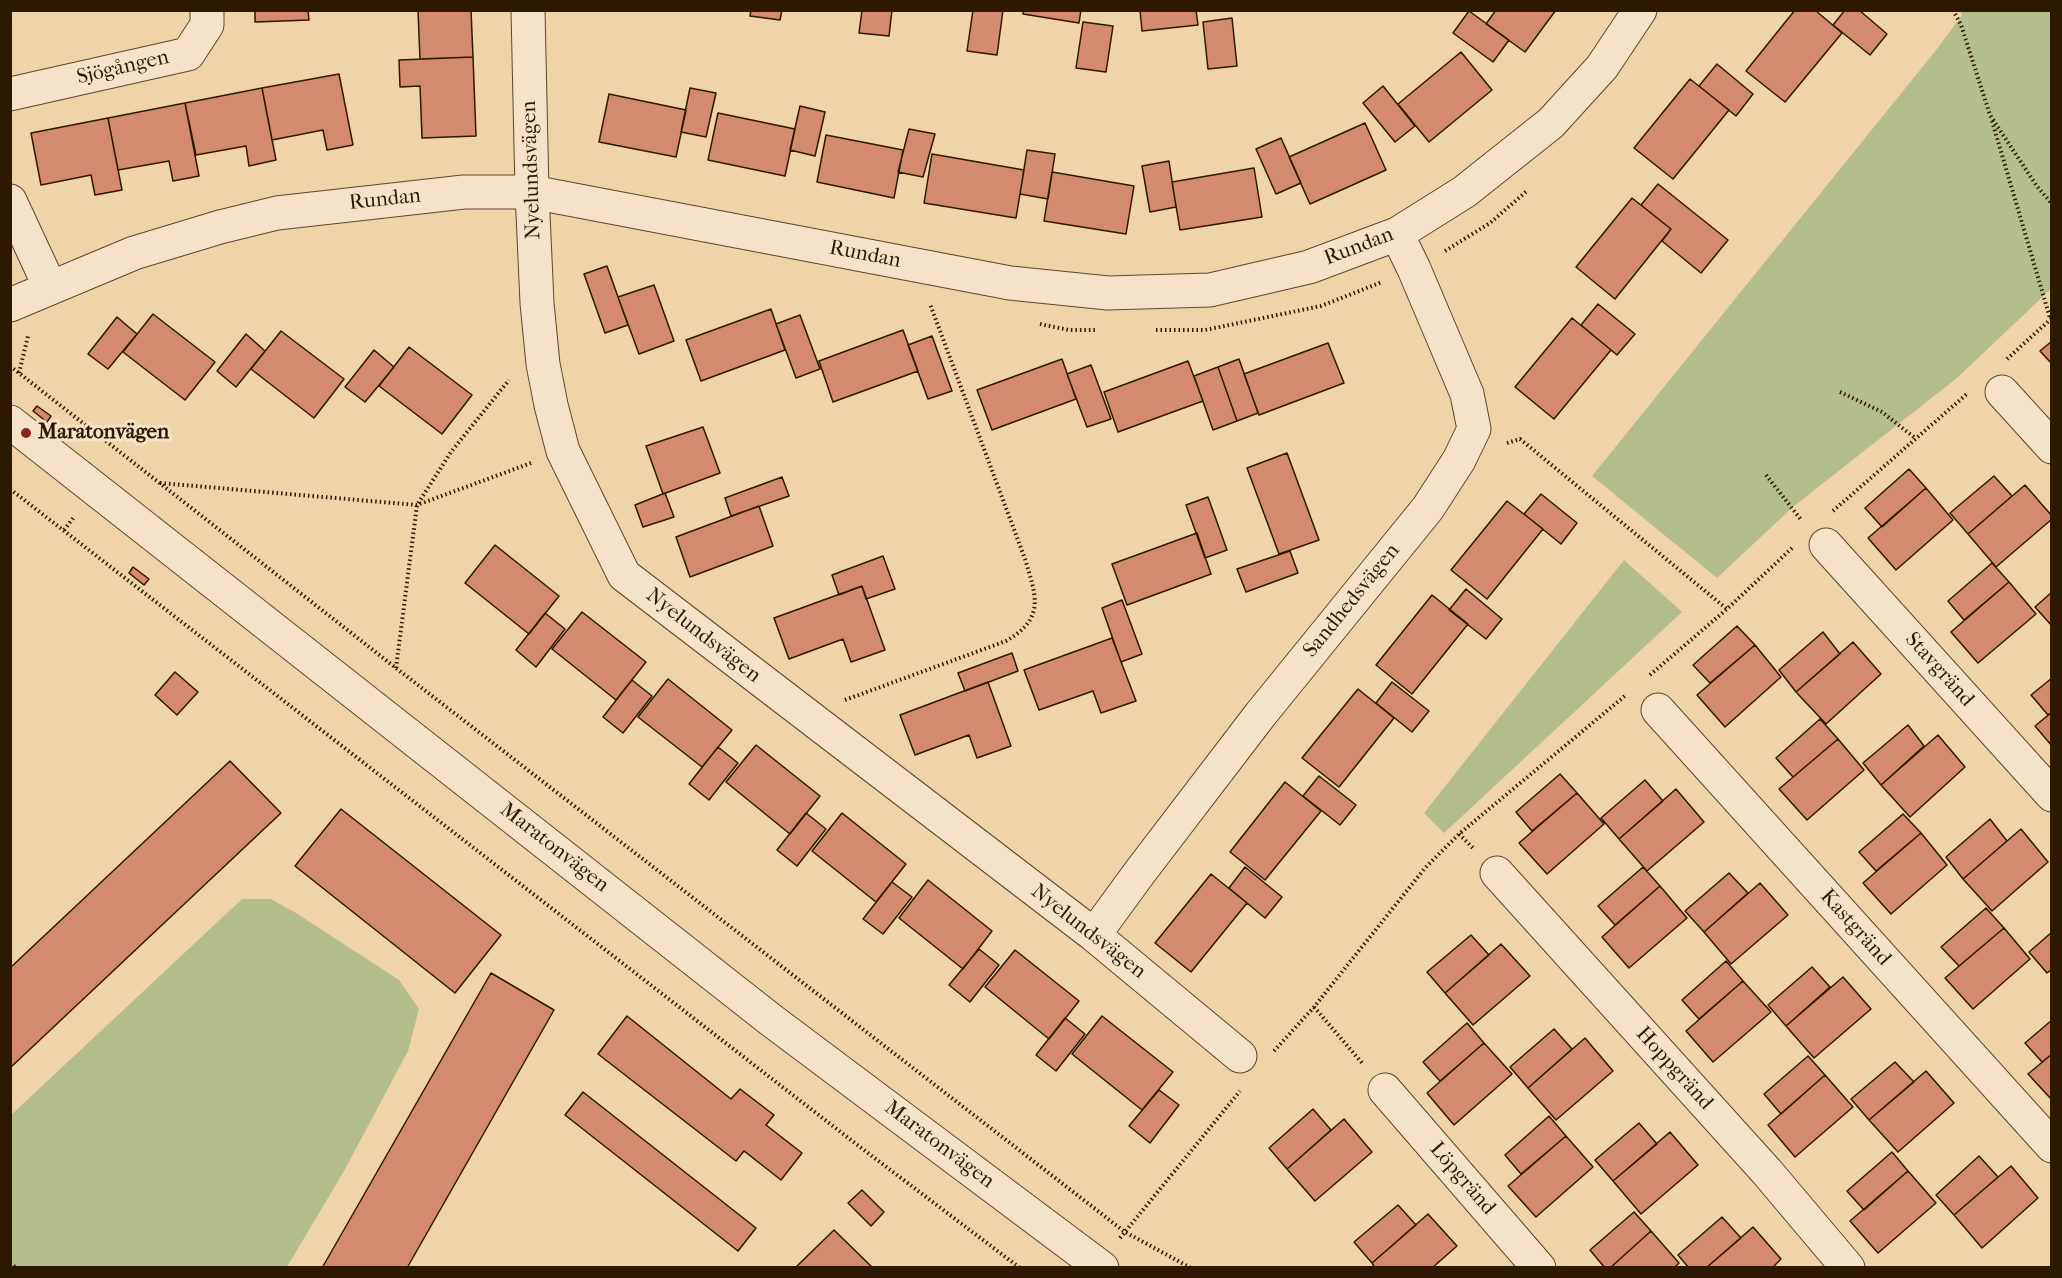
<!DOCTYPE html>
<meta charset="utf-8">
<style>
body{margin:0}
#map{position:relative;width:2062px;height:1278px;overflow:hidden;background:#f1d3aa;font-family:"IM FELL French Canon",serif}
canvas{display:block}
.frame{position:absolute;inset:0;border:12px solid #2c1900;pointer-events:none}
</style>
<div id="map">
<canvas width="2062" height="1278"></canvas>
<div class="frame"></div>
</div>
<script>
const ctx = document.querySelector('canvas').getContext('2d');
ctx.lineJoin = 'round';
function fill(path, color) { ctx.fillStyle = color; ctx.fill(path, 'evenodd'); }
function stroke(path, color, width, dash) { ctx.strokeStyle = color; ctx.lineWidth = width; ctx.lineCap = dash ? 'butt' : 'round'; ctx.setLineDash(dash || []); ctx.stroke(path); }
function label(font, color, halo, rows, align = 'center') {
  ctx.font = font + ' "IM FELL French Canon",serif'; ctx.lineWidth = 6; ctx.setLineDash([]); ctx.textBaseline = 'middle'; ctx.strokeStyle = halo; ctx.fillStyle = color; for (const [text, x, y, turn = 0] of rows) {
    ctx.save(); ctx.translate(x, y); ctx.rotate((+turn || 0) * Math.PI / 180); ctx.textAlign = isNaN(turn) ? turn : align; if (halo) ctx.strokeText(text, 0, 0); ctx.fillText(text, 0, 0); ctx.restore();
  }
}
fill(new Path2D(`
 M1960 11H2051V289L1957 378 1794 506 1717 578 1592 476 1937 49 1962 15Z
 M1624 560 1682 612 1444 833 1424 813Z
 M242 899H271L296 913 399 980 419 1009 408 1051 344 1171 287 1267H11V1115Z`), '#b4be8d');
const building = new Path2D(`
 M255 10H308L309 20 255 22Z
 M418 10H471L473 57 420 59Z
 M751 10H782L780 20 750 16Z
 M862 10H892L889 36 859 33Z
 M973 10H1003L997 55 967 51Z
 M1023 10H1081L1079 23 1023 14Z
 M1140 10H1196L1198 25 1142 31Z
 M1496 10H1556L1525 52 1486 24Z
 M1795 10H1815L1842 33 1785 102 1746 71Z
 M1845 10H1859L1887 34 1870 55 1833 25Z
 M1469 11 1509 40 1493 62 1453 33Z
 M1232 18 1237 66 1208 69 1203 22Z
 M1083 22 1113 26 1106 72 1076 68Z
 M1461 52 1492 90 1429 142 1398 104Z
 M473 57 476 136 422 138 420 86 400 87 399 60Z
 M1717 64 1753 94 1736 116 1699 86Z
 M339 74 353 145 327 150 323 130 272 140 262 88Z
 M1690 79 1729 110 1673 179 1634 148Z
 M1383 86 1415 126 1395 142 1363 103Z
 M262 88 276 160 249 166 246 146 196 155 185 103Z
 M690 88 716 93 706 137 681 132Z
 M609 94 686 110 676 157 599 142Z
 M185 103 199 176 173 181 169 161 118 170 108 118Z
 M800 106 825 112 815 156 790 150Z
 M718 113 795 129 785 176 708 160Z
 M108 118 122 190 95 195 91 175 41 185 31 133Z
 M1365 123 1386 170 1310 204 1289 157Z
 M909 129 935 134 923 177 898 172Z
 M826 135 903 150 894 198 817 182Z
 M1281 138 1301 183 1276 194 1256 149Z
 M1027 150 1055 154 1048 199 1020 194Z
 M932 154 1024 170 1016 218 924 203Z
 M1169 161 1176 207 1150 212 1142 166Z
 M1254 168 1262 217 1180 230 1172 182Z
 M1052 172 1134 186 1126 234 1044 221Z
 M1658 184 1728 240 1701 273 1662 241 1671 229 1641 205Z
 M1632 198 1671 229 1615 299 1576 267Z
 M607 266 628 325 605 333 584 274Z
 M654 285 674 341 639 354 618 297Z
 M1598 304 1635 334 1617 355 1581 325Z
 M771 309 785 350 701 381 686 340Z
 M153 314 215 362 185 400 123 352Z
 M800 315 820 369 796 378 776 324Z
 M117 317 137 334 108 369 88 354Z
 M1572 318 1611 350 1554 419 1515 387Z
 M903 330 918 371 833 402 819 361Z
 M281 331 344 379 314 418 251 369Z
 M246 334 265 351 236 387 217 371Z
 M932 336 952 391 928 399 908 345Z
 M2052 341V364L2040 351Z
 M1328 343 1344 383 1259 415 1244 374Z
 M409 347 472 395 442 434 379 386Z
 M374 350 394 367 365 402 345 387Z
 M1062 359 1076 399 992 430 977 390Z
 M1239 359 1258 413 1237 421 1218 367Z
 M1188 361 1203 401 1118 432 1104 392Z
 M1091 365 1111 419 1087 427 1067 374Z
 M1218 367 1237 421 1213 430 1194 376Z
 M37 406 51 416 47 422 33 411Z
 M703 427 720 473 663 494 646 446Z
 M1287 453 1319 540 1279 554 1247 468Z
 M1909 469 1926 488 1882 527 1865 508Z
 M1994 476 2012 496 1968 534 1950 513Z
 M782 477 789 496 731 516 725 498Z
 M2025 485 2052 516V519L1996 567 1968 534Z
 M1926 488 1953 520 1896 570 1868 538Z
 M665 493 674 517 643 527 635 505Z
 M1541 494 1577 523 1561 544 1524 514Z
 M1208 497 1227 550 1205 558 1186 505Z
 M1507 501 1543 529 1487 599 1451 570Z
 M759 506 773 546 690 577 676 537Z
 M1197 533 1211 574 1127 605 1112 564Z
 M495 545 559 596 529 634 465 583Z
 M1290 551 1298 573 1246 592 1237 569Z
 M883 556 895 589 866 599 862 586 839 595 832 575Z
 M1992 563 2009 582 1964 620 1948 601Z
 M133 567 149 579 144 585 129 573Z
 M2009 582 2036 614 1978 663 1951 632Z
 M862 586 885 650 851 662 843 639 789 659 774 618Z
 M1466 589 1502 619 1486 639 1449 610Z
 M2052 592V626L2035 607Z
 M1432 595 1468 624 1412 694 1376 665Z
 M1122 600 1142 654 1121 662 1102 608Z
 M582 612 646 662 616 700 552 649Z
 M545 613 565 629 536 667 516 650Z
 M1737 626 1755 645 1710 683 1693 665Z
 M1823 632 1840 654 1796 692 1779 670Z
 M1112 638 1136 701 1101 713 1093 691 1039 710 1024 670Z
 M1853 642 1881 674 1826 724 1796 692Z
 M1755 645 1781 677 1725 727 1697 695Z
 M1012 653 1018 671 965 691 958 673Z
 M175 672 198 692 177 715 155 695Z
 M2052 678V712L2048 715 2031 695Z
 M668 679 732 730 702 767 638 717Z
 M632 680 652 696 623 733 603 717Z
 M988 682 1011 746 977 758 969 735 915 755 900 715Z
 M1392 682 1429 711 1412 732 1376 703Z
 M1358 689 1394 718 1339 787 1302 758Z
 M2052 712V746L2035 726Z
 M1820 719 1838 739 1793 777 1776 758Z
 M1908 725 1924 746 1881 785 1863 763Z
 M1938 735 1965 767 1910 817 1881 785Z
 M1838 739 1864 770 1807 820 1779 789Z
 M756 745 820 796 790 834 726 782Z
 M718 747 738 763 709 800 689 784Z
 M230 761 281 813 10 1068V968Z
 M1560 774 1577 793 1532 831 1516 812Z
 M1319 776 1356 805 1340 825 1303 796Z
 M1645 780 1663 801 1619 839 1601 818Z
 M1285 782 1321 811 1265 880 1230 852Z
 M1676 789 1704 822 1647 871 1619 839Z
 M1577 793 1604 824 1547 874 1519 843Z
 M341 809 501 935 455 993 295 866Z
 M806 813 826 829 797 866 777 850Z
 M842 813 906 864 876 902 812 851Z
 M1903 814 1921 833 1876 871 1859 852Z
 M1990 819 2007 841 1963 879 1946 857Z
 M2021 829 2048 862 1992 911 1963 879Z
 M1921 833 1947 865 1891 914 1863 883Z
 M1245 867 1282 897 1265 918 1229 888Z
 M1643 867 1660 886 1615 925 1598 906Z
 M1729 873 1748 893 1704 932 1685 911Z
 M1211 874 1247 903 1191 972 1155 943Z
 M928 880 992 931 963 969 899 918Z
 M892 882 912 897 883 934 863 919Z
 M1760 883 1788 915 1731 964 1704 932Z
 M1660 886 1687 918 1629 968 1602 937Z
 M1986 908 2004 928 1959 966 1941 947Z
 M2004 928 2030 959 1973 1009 1945 978Z
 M2052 932V969L2047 973 2029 952Z
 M1471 935 1489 955 1445 993 1427 972Z
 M1501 944 1530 976 1473 1025 1445 993Z
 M979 949 999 965 970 1002 949 985Z
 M1015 950 1079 1001 1049 1039 985 987Z
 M1726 961 1743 981 1699 1019 1682 1000Z
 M1812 967 1830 987 1786 1026 1768 1005Z
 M491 973 554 1010 407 1268H322Z
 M1843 977 1871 1009 1814 1058 1786 1026Z
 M1743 981 1771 1012 1713 1062 1686 1031Z
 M627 1016 731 1099 740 1089 774 1115 766 1125 802 1153 781 1180 744 1151 736 1161 598 1054Z
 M1102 1016 1173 1072 1142 1110 1072 1054Z
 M1065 1018 1085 1034 1056 1071 1036 1055Z
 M2052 1020V1054L2042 1062 2025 1043Z
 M1467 1023 1484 1043 1440 1081 1423 1062Z
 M1554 1029 1572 1049 1528 1088 1510 1067Z
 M1585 1038 1613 1071 1556 1120 1528 1088Z
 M1484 1043 1512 1074 1454 1125 1427 1093Z
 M2052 1054V1100L2028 1074Z
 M1808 1056 1825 1075 1781 1114 1764 1094Z
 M1895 1062 1914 1082 1869 1120 1851 1099Z
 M1926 1071 1954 1103 1898 1152 1869 1120Z
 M1825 1075 1853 1107 1795 1157 1768 1125Z
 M1159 1090 1179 1105 1150 1143 1129 1126Z
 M583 1092 756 1228 738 1251 565 1115Z
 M1313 1109 1331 1130 1287 1169 1269 1148Z
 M1549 1116 1566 1136 1521 1174 1505 1155Z
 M1344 1119 1372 1152 1315 1201 1287 1169Z
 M1639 1123 1657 1144 1613 1181 1595 1160Z
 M1670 1132 1698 1165 1641 1214 1613 1181Z
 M1566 1136 1593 1167 1536 1217 1508 1186Z
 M1892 1152 1908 1171 1864 1210 1847 1191Z
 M1979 1156 1998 1177 1954 1215 1936 1195Z
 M2011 1166 2038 1198 1982 1248 1954 1215Z
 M1908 1171 1936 1203 1878 1253 1850 1221Z
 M862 1190 884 1212 871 1226 848 1203Z
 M1398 1205 1416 1225 1372 1263 1354 1242Z
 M1634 1212 1651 1231 1610 1268H1605L1590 1250Z
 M1428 1214 1457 1246 1432 1268H1375L1372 1263Z
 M1722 1217 1741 1238 1706 1268H1689L1678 1255Z
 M1753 1227 1781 1259 1772 1268H1706Z
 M834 1230 873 1268H795Z
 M1651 1231 1679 1263 1674 1268H1610Z`);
fill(building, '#d48a6f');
stroke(building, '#2c1900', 1.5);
const minor = new Path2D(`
 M528 10 532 192 537 303 543 364 551 405 563 451 624 575 1094 935 1240 1056
 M10 94 188 54 207 25V10
 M10 201 50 287
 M10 305 134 253 220 227 277 213 464 192H532L1010 283 1108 293 1210 290 1309 267 1397 234 1464 192 1551 123 1602 67 1640 10
 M2002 392 2052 447
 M1826 545 2052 795
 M1658 710 2052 1146
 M1497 873 1767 1172 1848 1268
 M1094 935 1140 872 1260 715 1428 508 1459 460 1474 429 1467 394 1414 269 1397 234
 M1385 1090 1539 1268`);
const tertiary = new Path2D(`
 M10 422 771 1020 1102 1268`);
stroke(minor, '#5d482a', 35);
stroke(tertiary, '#5d482a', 35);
stroke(new Path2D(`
 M1953 10 1961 25 1990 115 2036 185 2052 204
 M1992 121 2050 318
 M1445 251 1490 223 1528 190
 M1040 324 1069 330H1095
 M1156 330H1205L1321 306 1382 282
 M2007 359 2052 318
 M10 366 396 668 1125 1232 1191 1268
 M19 373 28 336
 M1840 392 1882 412 1915 438
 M1507 443 1520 439 1727 609
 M1766 475 1802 521
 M160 483 417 505 531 463
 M10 489 860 1147 1020 1268
 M1833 511 1968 393
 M64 530 74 517
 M396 668 417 505 451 452 509 380
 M1650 675 1727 609 1792 548
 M845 700 1006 641C1046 618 1036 596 1025 559L930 304
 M1459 834 1473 848
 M1314 1007 1362 1063
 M1274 1051 1314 1007 1425 868 1459 834 1626 695
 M1120 1238 1240 1091
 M10 1263 16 1268`), '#2c1900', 4, [1.5, 3]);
stroke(minor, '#f6e2c8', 33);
stroke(tertiary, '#f6e2c8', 33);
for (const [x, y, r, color] of [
 [26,433,6,"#8f2418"]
]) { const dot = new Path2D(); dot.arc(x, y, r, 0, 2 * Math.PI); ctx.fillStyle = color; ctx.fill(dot); stroke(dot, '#f6e2c8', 2); }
label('21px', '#2c1900', '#f6e2c8', [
 ["Sjögången",123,68,-13],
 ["Nyelundsvägen",532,170,-92],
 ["Rundan",385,200,-6],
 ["Rundan",1359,247,-21],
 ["Rundan",865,255,11],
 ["Sandhedsvägen",1352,601,-51],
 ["Nyelundsvägen",703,636,38],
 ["Stavgränd",1939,670,48],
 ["Maratonvägen",554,848,38],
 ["Kastgränd",1855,928,48],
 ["Nyelundsvägen",1088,932,38],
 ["Hoppgränd",1674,1069,48],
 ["Maratonvägen",939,1145,37],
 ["Löpgränd",1462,1179,49]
]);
label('bold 21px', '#2c1900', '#f6e2c8', [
 ["Maratonvägen",38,433]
], 'left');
</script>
